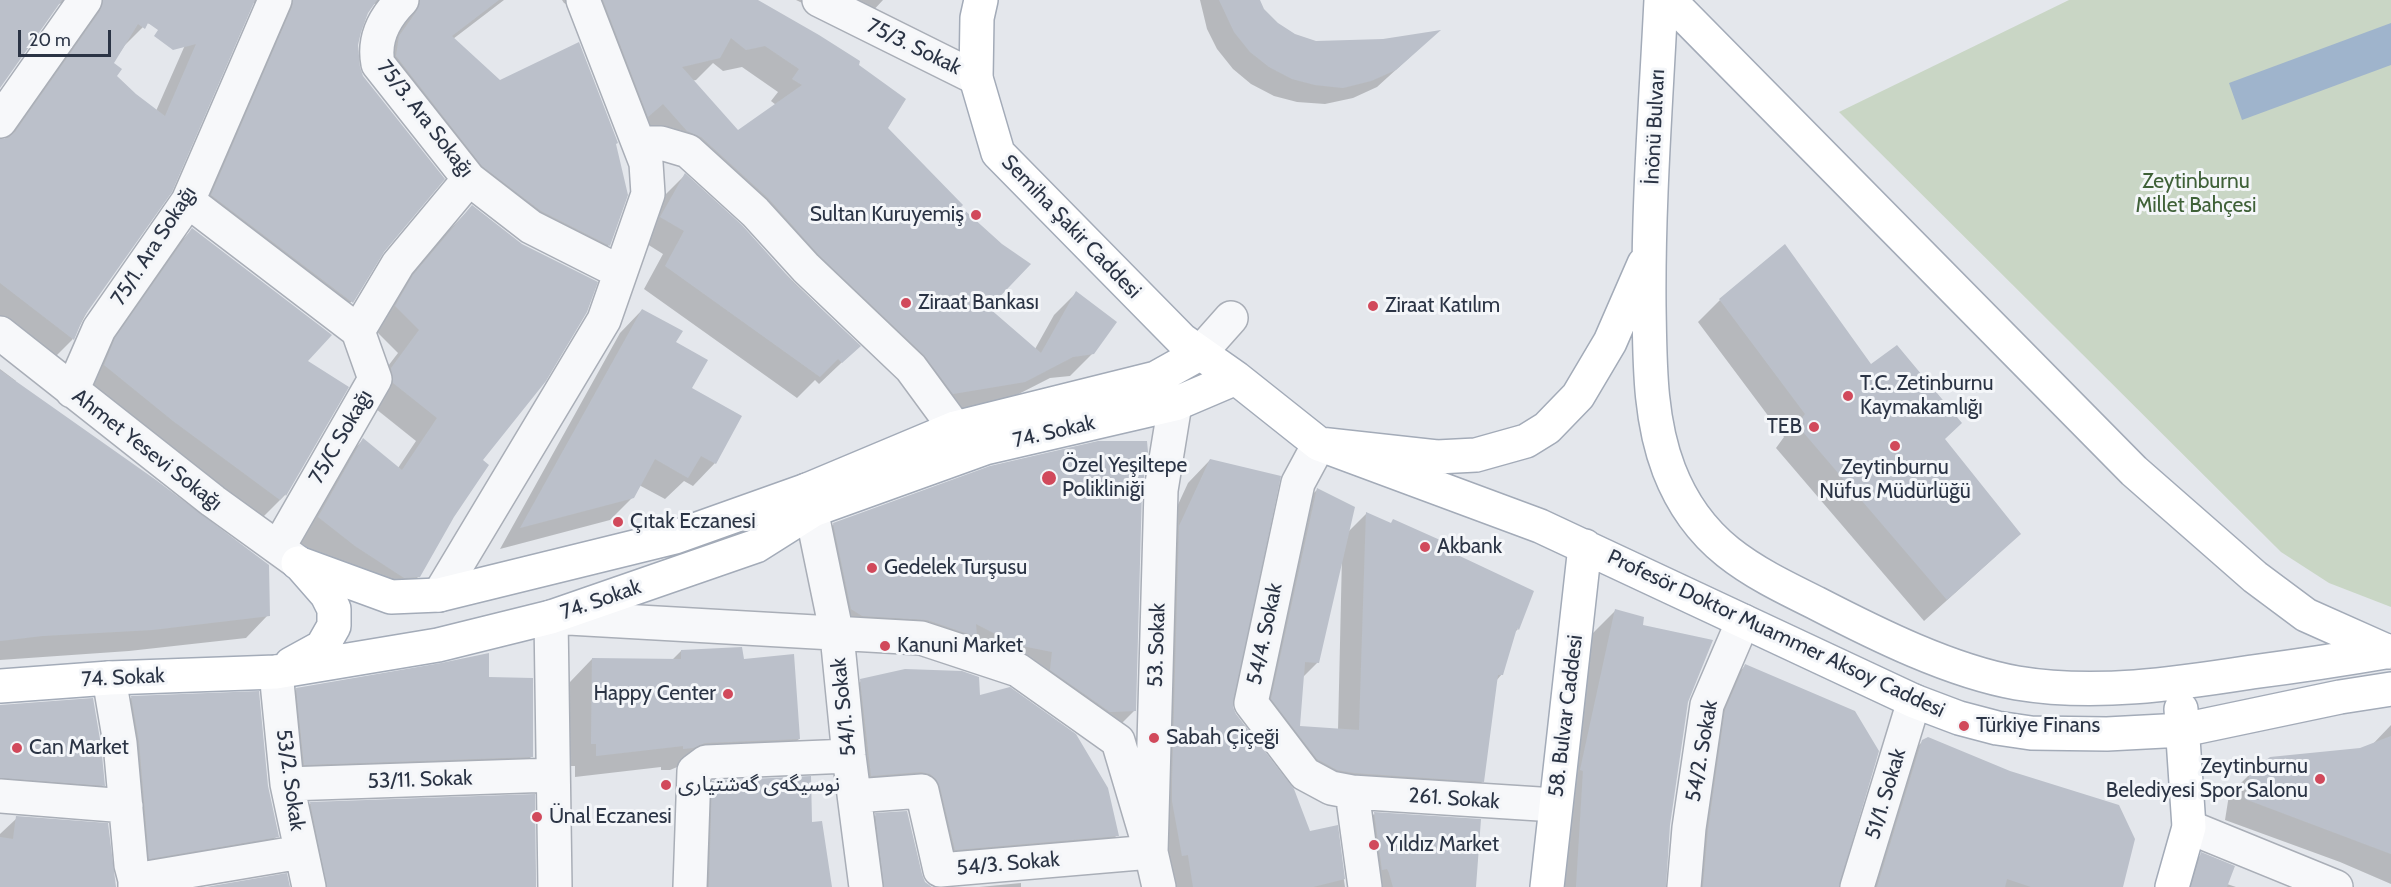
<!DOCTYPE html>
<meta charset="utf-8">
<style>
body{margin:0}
#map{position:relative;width:2391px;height:887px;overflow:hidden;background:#e4e7ec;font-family:Cabin,sans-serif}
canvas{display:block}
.scale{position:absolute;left:18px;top:30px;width:93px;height:27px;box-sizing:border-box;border:3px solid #2b3445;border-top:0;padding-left:8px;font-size:18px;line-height:21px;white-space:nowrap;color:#2b3445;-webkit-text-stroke:4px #f4f6f9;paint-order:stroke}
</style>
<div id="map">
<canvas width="2391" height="887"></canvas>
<div class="scale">20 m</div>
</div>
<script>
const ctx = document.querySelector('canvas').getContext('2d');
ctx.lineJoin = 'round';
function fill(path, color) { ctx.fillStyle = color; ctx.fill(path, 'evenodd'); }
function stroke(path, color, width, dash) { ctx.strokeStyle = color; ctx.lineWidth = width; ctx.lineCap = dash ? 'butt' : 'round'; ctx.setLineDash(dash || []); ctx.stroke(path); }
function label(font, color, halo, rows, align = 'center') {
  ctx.font = font + ' Cabin,"Noto Sans Arabic",sans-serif'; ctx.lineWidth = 6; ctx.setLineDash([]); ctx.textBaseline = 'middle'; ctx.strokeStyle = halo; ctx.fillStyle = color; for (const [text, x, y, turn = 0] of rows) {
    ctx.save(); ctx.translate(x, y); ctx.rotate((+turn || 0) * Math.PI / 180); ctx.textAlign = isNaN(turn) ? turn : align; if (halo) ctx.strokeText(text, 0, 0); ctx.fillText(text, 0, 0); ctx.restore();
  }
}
fill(new Path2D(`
 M2069 0H2391V607L2329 583 2281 552 1839 112Z`), '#c9d6c5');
fill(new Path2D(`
 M2391 23V65L2242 120 2229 83Z`), '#9fb4cc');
fill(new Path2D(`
 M0 0H504L453 39 500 82 615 144 609 245 587 267 374 79 383 3 374 4 367 13 357 43 358 67 382 251 351 302 329 324 190 218 259 4 252 3 72 340 50 362 0 323V141L4 140 79 35 64 3 57 4 0 86ZM147 23 189 36 156 111 135 95 115 76 112 64 125 45Z
 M562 0H753L857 65 886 128 959 207 987 308 1035 349 1054 315 1076 293 1093 353 1070 376 1050 378 1001 403 931 415 902 377 746 220 665 153 572 7 564 3ZM713 63 723 71 742 67 778 92 771 101 776 105 738 132 692 81 696 80Z
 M796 0H883L856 29Z
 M1200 0H1259L1263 9 1277 25 1295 36 1316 42 1421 47 1377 87 1353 98 1325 104 1297 102 1274 96 1251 84 1233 69 1217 49 1207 29Z
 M685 175 859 346 819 384 815 380 797 398 644 289 663 254 639 239 663 197Z
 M472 207 481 460 453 517 419 576 396 599 309 551 310 549 296 540 341 462 363 440 398 468 416 441 371 405 369 391 398 353 374 329 391 299 450 229Z
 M192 230 306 362 347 388 285 495 263 517 82 388 94 362 170 252Z
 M1720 300 1871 366 1943 439 1996 556 1924 621 1776 448 1784 437 1698 322Z
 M642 310 674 343 715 463 693 486 684 481 665 499 639 485 633 497 610 520 500 549 620 333Z
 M0 369 16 381 15 383 268 615 246 638 129 651 0 660Z
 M1210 460 1231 707 1309 833 1336 827 1345 887H1168L1157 550 1188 483Z
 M1141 489 1135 710 1112 733 1030 674 839 638 811 546 834 524Z
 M1317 490 1348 532 1366 514 1445 550 1518 629 1514 633 1502 674 1496 681 1483 781 1461 803 1331 795 1250 721 1295 511ZM1342 555 1338 730 1299 728 1303 677 1318 662Z
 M1616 610 1641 626 1687 702 1669 825 1664 887H1556L1558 792 1593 633Z
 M681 651 743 660 799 739 776 761 682 765 670 770H661V767L575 777V766H569L570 682 592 659 672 660Z
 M1745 666 1838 887H1683L1723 688Z
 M487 679 532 756 510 778 282 786 275 711 297 689Z
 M861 681 978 697 1117 835 1095 858 933 872 919 810 849 798 839 703Z
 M132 697 267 786 277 836 255 858 136 879 109 720Z
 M0 706 103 785 81 807 0 801Z
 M2391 725V884L2340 862 2225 820 2229 795 2251 773 2370 747Z
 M1923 741 2121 887H1862L1900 764Z
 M713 782 811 823 830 887H688L691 804Z
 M533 796 536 887H302L288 826 311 803Z
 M1374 814 1475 887H1359L1352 836Z
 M876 815 924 883 930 887H861L854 837Z
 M17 818 115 887H0V834Z
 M2202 854 2227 884 2236 887H2176L2179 876Z
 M1021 883V887H979Z`), '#0003');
fill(new Path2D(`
 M0 0H62L0 88Z
 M103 0H255L172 192 83 318 74 340 0 283V139L8 138 15 132 100 11ZM148 23 158 30 154 36 173 50 196 44 165 116 136 94 117 76 122 69 114 63 138 24 145 29Z
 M293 0H377L368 13 361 32 358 45 360 67 363 76 445 179 384 252 353 303 211 195 292 7Z
 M420 0H499L452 36 500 80 579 42 618 143 616 144 628 195 610 246 541 211 482 166 396 56 399 36 416 12Z
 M603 0H758L819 35 860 61 859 65 906 99 888 128 963 205 961 207 1002 244 1031 264 989 308 1041 353 1076 291 1117 322 1094 354 1073 357 1025 382 953 394 924 355 819 255 768 198 701 137 687 131 663 104 648 117ZM731 38 746 50 765 46 799 69 792 79 802 85 738 130 682 67 720 58Z
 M1219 0H1260L1264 9 1278 23 1295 34 1316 41 1383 39 1441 30 1396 70 1371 81 1343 88 1315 85 1292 79 1269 67 1250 52 1234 32Z
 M685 173 742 225 793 282 861 346 842 363 838 359 820 377 665 266 684 231 660 217Z
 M472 205 522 244 598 282 587 312 546 381 483 460 489 465 454 517 420 577 404 578 355 546 318 517 363 438 402 470 437 418 393 383 391 368 419 330 395 306 413 275Z
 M192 228 332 335 308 361 349 387 286 496 285 494 280 500 173 421 104 365 115 338Z
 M1785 244 1871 364 1897 345 1962 423 1945 439 2021 534 1947 600 1797 425 1805 414 1719 299Z
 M642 309 683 331 676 342 708 360 692 388 742 416 716 464 701 456 688 478 655 459 634 498 520 528Z
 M0 370 156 480 269 565 270 616 152 630 42 636 0 641Z
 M1098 441H1147L1148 452 1142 489 1136 711 1110 712 1050 670 1052 652 1017 645 976 624 977 637 927 620 862 616 851 609 833 523 990 466Z
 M1210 459 1281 476 1233 707 1236 714 1294 789 1310 831 1338 825 1345 879 1313 887H1193L1188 855 1182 856 1172 801V782L1179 526Z
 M1317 488 1355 507 1319 663 1305 662 1300 726 1359 730 1366 512 1391 523 1393 519 1449 544 1447 550 1534 591 1519 630 1517 628 1503 675H1498L1484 782 1354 773 1337 770 1317 759 1271 699Z
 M1615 609 1644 617 1643 625 1713 640 1688 702 1670 825 1666 887H1576L1583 771 1580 770Z
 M742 647 744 659 794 654 800 739 705 743 693 748 683 749V746L596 756V744H591L592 658 681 659V650Z
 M489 653V677L533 678V757L304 765 296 688 441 663Z
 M1745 664 1855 711 1879 751 1839 887H1703L1708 830 1725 710Z
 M905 669 962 671 979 677 980 695 1010 687 1076 734 1108 788 1119 836 955 850 940 787 936 779 930 774 921 772 871 776 860 679Z
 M259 691 268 786 279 837 149 859 139 741 131 696Z
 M93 698 101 745 105 786 0 778V705Z
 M2391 736V854L2245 799 2250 772 2270 757 2360 748Z
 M1928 737 2010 771 2119 805 2135 839 2123 887H2031L2007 879 2005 887H1877L1922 740Z
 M811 776 812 822 822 821 832 887H709L712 781Z
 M535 794 536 887H327L310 802Z
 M907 811 922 874 925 882 932 887H884L875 813Z
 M1374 812 1481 819 1476 887H1393L1389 873 1387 869 1382 870Z
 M16 816 108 823 116 887H0V837L13 839Z
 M2201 852 2235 866 2227 887H2191Z
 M287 873 290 887H206Z`), '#bbc0ca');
const minor = new Path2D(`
 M402 0C384 18 373 39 378 64L469 179 531 227 620 272
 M819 0 976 78
 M0 121 85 0
 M639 143H661L688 151 755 212 806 268 911 368 955 428
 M188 201 358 331
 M0 333 213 501 296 561
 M1199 354 1231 318
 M72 391 99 329 188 201 275 0
 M1319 444 1298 483 1251 703 1305 774 1331 788 1352 792 1365 887
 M807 490 837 635 849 756 866 887
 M278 548 375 379 358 331 398 264 469 179
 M439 595 604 320 648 194 646 163 583 0
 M276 672 287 784 309 887
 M109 678 120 743 131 865 135 880
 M287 784 553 775
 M1352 792 1555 805
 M0 796 126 806
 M855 796 922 791 940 870 1151 852
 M2189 827 2336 887
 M135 887V880L301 852
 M555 887 551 617 921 638 1018 670 1118 741 1151 852
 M690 887 694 771 706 762 849 756
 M1159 887 1151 852 1161 490 1175 404
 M1684 887 1689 828 1707 705 1743 621
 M1857 887 1914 701`);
const major = new Path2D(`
 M981 0 977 18 976 78 998 153 1182 340 1236 378 1319 444 1437 457 1476 455 1526 441 1547 428 1578 396 1610 342 1644 264
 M1661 0C1656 102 1648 204 1649 306 1650 361 1649 418 1669 470 1698 545 1749 570 1816 603 1876 634 1950 671 2017 683 2095 696 2175 684 2252 672 2298 666 2345 659 2391 651
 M1669 0 2134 471 2255 577 2306 615 2389 652
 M1319 444 1540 526 1914 701 1959 718 1997 728 2031 733 2107 734 2183 730 2340 697 2391 689
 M298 563 391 597 439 595 675 537 807 490 955 428 1156 378 1199 354
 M291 664 322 647 334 626V609L327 595 299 563
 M0 686 109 678 276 672 438 645 551 617 756 546 813 510 985 448 1175 404 1236 378
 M1547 887 1585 546
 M2172 887 2189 827 2181 709`);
stroke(minor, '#a9aeb7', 36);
stroke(major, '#a3abb8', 36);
stroke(minor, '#f7f8fa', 33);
stroke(major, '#fff', 33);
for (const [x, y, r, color] of [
 [976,215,6,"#d1495b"],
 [906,303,6,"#d1495b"],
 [1373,306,6,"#d1495b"],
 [1848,396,6,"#d1495b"],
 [1814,427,6,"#d1495b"],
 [1895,446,6,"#d1495b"],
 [1049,478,8,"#d1495b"],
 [618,522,6,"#d1495b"],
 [1425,547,6,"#d1495b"],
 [872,568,6,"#d1495b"],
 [885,646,6,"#d1495b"],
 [728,694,6,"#d1495b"],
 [1964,726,6,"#d1495b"],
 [1154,738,6,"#d1495b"],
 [17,748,6,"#d1495b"],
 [2320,779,6,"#d1495b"],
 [666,785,6,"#d1495b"],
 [537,817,6,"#d1495b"],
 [1374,845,6,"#d1495b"]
]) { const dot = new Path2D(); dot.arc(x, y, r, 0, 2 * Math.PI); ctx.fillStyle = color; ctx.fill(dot); stroke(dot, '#f4f6f9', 2); }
label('21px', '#2b3445', '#f4f6f9', [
 ["75/3. Sokak",914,47,26],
 ["75/3. Ara Sokağı",425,119,52],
 ["İnönü Bulvarı",1655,127,-87],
 ["Semiha Şakir Caddesi",1071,227,46],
 ["75/1. Ara Sokağı",154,246,-57],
 ["74. Sokak",1054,432,-13],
 ["75/C Sokağı",341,437,-60],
 ["Ahmet Yesevi Sokağı",147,450,38],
 ["74. Sokak",601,600,-19],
 ["54/4. Sokak",1265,634,-78],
 ["Profesör Doktor Muammer Aksoy Caddesi",1776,634,25],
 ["53. Sokak",1157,645,-88],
 ["74. Sokak",123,678,-3],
 ["54/1. Sokak",844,707,-96],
 ["58. Bulvar Caddesi",1566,716,-83],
 ["54/2. Sokak",1702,751,-80],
 ["53/2. Sokak",290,780,82],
 ["53/11. Sokak",420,780,-2],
 ["51/1. Sokak",1886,794,-73],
 ["261. Sokak",1454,799,4],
 ["54/3. Sokak",1008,864,-5]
]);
label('21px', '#3f6138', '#f4f6f9', [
 ["Zeytinburnu",2196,182],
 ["Millet Bahçesi",2196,206]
]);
label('21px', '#2b3445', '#f4f6f9', [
 ["Sultan Kuruyemiş",964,215,"right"],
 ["Ziraat Bankası",918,303],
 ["Ziraat Katılım",1385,306],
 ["T.C. Zetinburnu",1860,384],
 ["Kaymakamlığı",1860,408],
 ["TEB",1802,427,"right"],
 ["Özel Yeşiltepe",1062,466],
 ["Polikliniği",1062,490],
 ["Zeytinburnu",1895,468,"center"],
 ["Nüfus Müdürlüğü",1895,492,"center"],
 ["Çıtak Eczanesi",630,522],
 ["Akbank",1437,547],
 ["Gedelek Turşusu",884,568],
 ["Kanuni Market",897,646],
 ["Happy Center",716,694,"right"],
 ["Türkiye Finans",1976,726],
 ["Sabah Çiçeği",1166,738],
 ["Can Market",29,748],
 ["Zeytinburnu",2308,767,"right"],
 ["Belediyesi Spor Salonu",2308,791,"right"],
 ["نوسیگەی گەشتیاری",678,785],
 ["Ünal Eczanesi",549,817],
 ["Yıldız Market",1386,845]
], 'left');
</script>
